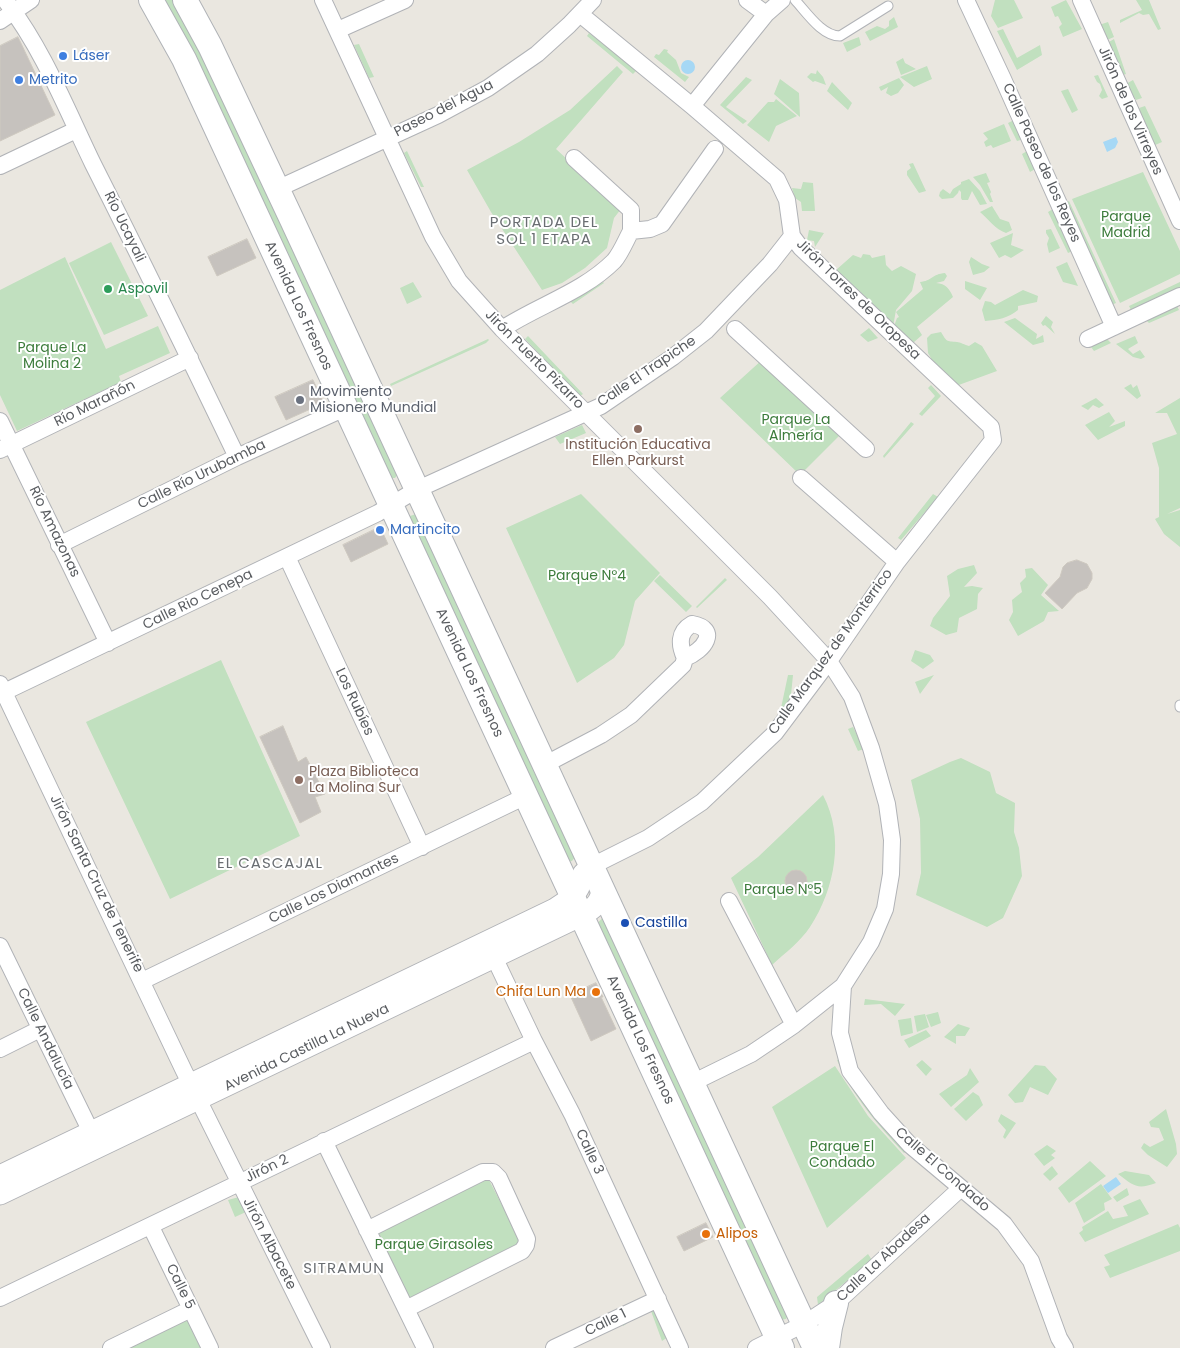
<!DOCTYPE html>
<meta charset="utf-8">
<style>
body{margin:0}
canvas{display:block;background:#eae7e0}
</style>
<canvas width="1180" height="1348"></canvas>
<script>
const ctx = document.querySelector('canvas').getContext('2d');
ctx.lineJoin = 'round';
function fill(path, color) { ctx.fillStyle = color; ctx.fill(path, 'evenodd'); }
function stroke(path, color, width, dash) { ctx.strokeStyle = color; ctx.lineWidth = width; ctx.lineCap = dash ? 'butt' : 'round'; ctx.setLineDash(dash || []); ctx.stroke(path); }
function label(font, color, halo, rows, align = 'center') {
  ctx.font = font + ' Poppins,sans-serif'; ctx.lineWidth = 4; ctx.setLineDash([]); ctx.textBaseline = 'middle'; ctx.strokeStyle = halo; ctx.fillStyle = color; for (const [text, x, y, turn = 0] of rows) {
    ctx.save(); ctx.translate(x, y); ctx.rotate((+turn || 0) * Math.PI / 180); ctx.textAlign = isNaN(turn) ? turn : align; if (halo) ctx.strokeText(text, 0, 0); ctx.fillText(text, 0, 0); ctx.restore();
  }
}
fill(new Path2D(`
 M158 0H177L398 474 395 478H389Z
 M995 0H1014L1023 18 998 28 991 16Z
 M1066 0 1082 29 1063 37 1059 27 1062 24 1058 16 1055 17 1051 7Z
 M1136 0H1149L1161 29 1158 30 1149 14 1143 15 1139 13 1120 23V20L1142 10Z
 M894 17 898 27 870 41 865 32 877 26 885 29 889 26V21Z
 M1108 22 1114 37 1107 40 1099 25Z
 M1003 29 1017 58 1040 45 1042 55 1017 70 997 31Z
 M589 33 637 70 633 74 587 36Z
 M859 37 861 45 847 52 843 43Z
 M1114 39 1126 74 1120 76 1109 42Z
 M359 44 374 77 369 78 354 45Z
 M664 49 668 50 667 52 676 60 681 73 689 77 685 82 654 57 656 54 659 55Z
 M903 58 905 63 916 69 901 75 896 62Z
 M617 66 623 72 556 149 621 209 614 218 607 248 585 268 562 283 542 290 491 212 467 170 519 142 570 110Z
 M927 66 932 79 914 87 900 77Z
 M817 70 823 77 826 85 815 81 813 82 807 77 811 73 816 74Z
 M1098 75 1108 97 1102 99 1099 96 1102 90 1100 84 1097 82 1094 76Z
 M746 77 752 80 726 107 747 121 743 124 720 105Z
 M899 78 904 85 898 93 891 96 886 93 888 87 881 91 879 87Z
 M780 79 799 93 800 117 774 94Z
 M1133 80 1142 98 1136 100 1132 94H1128L1124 85Z
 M832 82 852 103 848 110 827 91Z
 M1068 89 1078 110 1072 113 1061 91Z
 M776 99 797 116 776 126 769 142 747 125 768 102H774Z
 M1145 106 1162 142 1153 146 1139 108Z
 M1014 120 1024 139 1017 141 1008 123Z
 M1004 124 1011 141 993 148 991 145 986 147 984 142 988 139 983 133Z
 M1029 150 1037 168 1030 172 1022 154Z
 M407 151 424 187H421L404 153Z
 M913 163 926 191 919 193 907 175V171L911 168 909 164Z
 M1143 172 1180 251V274L1120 303 1072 199Z
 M986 173 990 182 987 183 991 192 990 194 993 202H990L980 185 973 177Z
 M969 179 980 191 987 204 980 205 972 191 968 200H962L961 198V192L959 190 958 193 953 198 942 199 939 196 940 192 943 189 950 194 953 189 961 184V182Z
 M803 182 813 183 815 211H802L801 202 795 198 792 188 801 189Z
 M1069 201 1116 303 1109 306 1062 204Z
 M992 206 1000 219 1009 222 1012 230 1006 233C995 229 989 220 980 212Z
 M1053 209 1075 250 1068 253 1048 212Z
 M1051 229 1060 248 1049 253 1047 244 1049 238 1046 233V230Z
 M809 230 824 233 815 247 814 241 807 240Z
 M1013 233 1011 245 1024 250 1011 258 1005 255 999 258 990 243Z
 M111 242 148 316 104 335 69 263Z
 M863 254 870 255 872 258 885 255 886 265 892 271 901 266 916 274 912 291 896 310 893 327 836 270 853 255 861 258Z
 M65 257 106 349 158 326 170 353 119 376 121 382 17 431 0 395V290Z
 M971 257 982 264 990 267 984 272 973 275 969 262Z
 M1067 262 1078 286 1063 282 1056 267Z
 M945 273 947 276 944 281 936 283C946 284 949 288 953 297L917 327 922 335 913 343 894 326 897 318 899 317 896 312 923 289 920 282C932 281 932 274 945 273Z
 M965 281 987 288 980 300 965 289Z
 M413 282 422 297 407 304 400 288Z
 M603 282 604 283 573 304 570 301Z
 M1180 282V290L1132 312 1129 306Z
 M1023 290 1038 296 1037 302 1018 306V310C1008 318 998 320 985 321L982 310 985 301 991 302 995 305Z
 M1177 306 1179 310 1149 323 1146 320Z
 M1046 316 1053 322 1051 327 1055 334 1045 325 1043 326 1041 323Z
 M1015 318 1037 334 1036 339 1043 335 1044 342 1033 345 1004 322Z
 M869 328 878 338 868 342 860 335Z
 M941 332C947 342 946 341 957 342 960 342 965 345 969 346L975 342 982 346 997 371 956 386 931 363V358L928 353 927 338 931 334Z
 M1103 335 1111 343 1094 351 1088 343Z
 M528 336 583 394 580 396 525 339Z
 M1135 336 1138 343 1128 349 1133 354 1140 350 1145 357 1141 359 1133 357 1116 344Z
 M488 339 489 340 486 343 391 386 390 384Z
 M763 359 845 430 800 475 720 398Z
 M1131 384 1133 388 1137 385 1141 396 1137 399 1124 388Z
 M931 385 941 396 922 416 919 414 935 396 928 388Z
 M1096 398 1104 405 1099 408 1093 405 1088 410 1081 406Z
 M1180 398V508L1167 514 1180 510V547L1164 534 1155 519 1159 517V468L1152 443 1177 434 1167 413H1155Z
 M1109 412 1115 421 1109 427 1125 421V426L1098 440 1085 425Z
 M911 422 914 424 884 458 883 456Z
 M582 425 586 433 560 444 555 437Z
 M581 494 660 573 635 601 624 645 614 658 577 683 506 528Z
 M933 494 938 497 901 540 898 538Z
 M416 514 575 857 572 861 567 862 407 520 410 516Z
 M974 565 977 573 964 587 972 586 983 588 978 594 977 609 959 618 957 632 946 635 930 626 933 618 950 596 947 576 958 569Z
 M1032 568 1048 585 1041 595 1059 611 1048 612 1044 621 1018 636 1009 620 1013 612 1012 600 1022 592 1020 583 1026 577 1025 569Z
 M660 575 692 606 686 612 654 581Z
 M725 578 727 580 697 608 696 607Z
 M915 650 930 655 934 661 923 669 911 661Z
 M221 660 300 836 170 899 86 722Z
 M788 675H793L791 695 785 710 781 708Z
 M934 675 920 694 915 682Z
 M853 727 864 749 858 751 848 729Z
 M961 758 990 772 996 793 1015 803 1014 832 1019 848 1022 876 1003 918 987 927 916 895 921 873 920 819 911 780 950 762Z
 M823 795C845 837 835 889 810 927 800 942 785 953 772 965L731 878 758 857Z
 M605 915 789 1313 786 1319 780 1320 595 926Z
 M865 999 905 1004 895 1016 881 1004 864 1005Z
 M938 1012 941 1023 931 1027 926 1015Z
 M925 1014 929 1027 917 1032 914 1016Z
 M911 1018 913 1033 901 1036 898 1020Z
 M958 1024 970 1028 965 1036H956V1044L944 1037Z
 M926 1030 931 1036 909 1048 904 1040Z
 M841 1059 907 1150 904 1153C878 1125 852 1096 837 1060Z
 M922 1060 932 1069 926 1076 916 1065Z
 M1035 1065 1045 1066 1057 1079 1048 1095 1030 1087 1023 1102 1015 1103 1008 1095Z
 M835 1066 868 1116 906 1158 827 1228 772 1107Z
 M970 1068 979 1082 951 1107 939 1094 967 1075Z
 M973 1092 979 1096 983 1105 966 1121 954 1109Z
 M1166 1109 1176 1144 1177 1154 1167 1167 1148 1155 1141 1148 1144 1143 1150 1147 1164 1140 1159 1128 1151 1127 1149 1122Z
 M1001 1114 1016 1123 1005 1139 1003 1137 1006 1130 998 1121Z
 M1047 1145 1056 1151 1051 1155 1055 1158 1044 1166 1034 1154Z
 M1090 1161 1106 1176 1069 1203 1058 1188Z
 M1052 1166 1058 1174 1050 1181 1043 1174Z
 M1125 1171 1149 1175 1156 1183C1137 1190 1134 1186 1118 1174Z
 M483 1176 489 1180 519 1238 518 1244 409 1302 378 1231Z
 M1101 1184 1112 1199 1104 1203 1105 1210 1084 1223 1075 1203Z
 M1127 1188 1129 1195 1117 1202 1113 1197Z
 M239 1197 248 1211 235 1217 228 1200Z
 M1140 1199 1149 1214 1085 1242 1079 1233 1083 1230 1082 1227 1108 1211 1113 1219 1128 1216 1123 1206Z
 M1178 1224 1180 1228V1251L1110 1278 1104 1267 1110 1265 1104 1255Z
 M868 1254 872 1260 818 1305 817 1297Z
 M652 1306 668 1337 662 1341 651 1311 643 1313 623 1326 622 1320Z
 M188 1318 202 1348H126Z`), '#c1e0bf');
fill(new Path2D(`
 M681 67a7 7 0 1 1 14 0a7 7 0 1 1-14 0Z
 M1116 137 1118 142 1115 148 1107 152 1103 142Z
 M1116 1177 1121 1184 1108 1193 1103 1186Z`), '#a6d8f5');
const building = new Path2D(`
 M18 37 55 115 0 141V46Z
 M247 239 256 258 217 276 208 257Z
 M313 380 324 403 286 420 275 397Z
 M380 527 388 544 351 562 343 545Z
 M1077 560 1087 564 1092 573V579L1087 588 1077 593 1062 609 1045 593 1060 577 1063 567 1067 563Z
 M283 726 298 762 306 757 325 794 315 797 321 812 300 823 260 737Z
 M785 881a11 11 0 1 1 22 0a11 11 0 1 1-22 0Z
 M596 983 603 997H601L616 1029 591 1041 570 995Z
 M706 1223 713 1237 684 1251 677 1237Z`);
fill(building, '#c6c2be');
stroke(building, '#cec9c0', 1);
const service = new Path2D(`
 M795 0C807 13 822 36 840 36L888 6
 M1180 705V707`);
const minor = new Path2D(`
 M5 0C43 49 66 108 93 164 142 261 190 359 237 457
 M323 0 433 237 459 281 502 329 770 597 829 661 852 697 871 748 887 804 892 840 891 874 885 909 871 942 843 986 794 1025 751 1054 692 1083
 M747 0 766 14
 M966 0 1003 79 1114 327
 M1081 0 1180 221
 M580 14 692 106 777 179 787 200 792 236 801 248 991 427 993 440 897 562 829 661 775 733 702 802 648 838 592 866
 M0 21 31 0
 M338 30 405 0
 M692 106 766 14 782 0
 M574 158 631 210V231
 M0 166 76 130
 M277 189 438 115 488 88 537 54 569 25 593 0
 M631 231 650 229 662 224 715 149
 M502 329C539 305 583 292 614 261 621 253 626 240 631 231
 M735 329 866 449
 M1088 339 1180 296
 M0 421 108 643
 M0 450 190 358
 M801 478 897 562
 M59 545 237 457 345 408
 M287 557 422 847
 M0 684 184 1071 322 1348
 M0 694 378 513 416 490 601 406 673 357 706 331 770 264 792 236
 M544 765 601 735 631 715 683 665 685 658C679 645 678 632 692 624 720 629 704 651 685 658
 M729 901 794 1025
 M0 946 91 1132
 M494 957 534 1041 572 1114 680 1348
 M142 981 526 796
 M843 986 840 1033 850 1071 881 1113 910 1145 1004 1224 1031 1261 1059 1338 1065 1348
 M0 1049 40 1029
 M324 1141 425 1348
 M151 1227 210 1348
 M367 1230 483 1172H493L499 1178 527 1239 526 1245 522 1251 406 1309
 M0 1298 534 1041
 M111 1348 191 1309
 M554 1348 658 1299
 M756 1348 804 1324 836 1303 961 1188`);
const tertiary = new Path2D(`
 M0 1176 555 909 573 897 579 887 583 874 592 866
 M0 1194 582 915C593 909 601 903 602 889`);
const secondary = new Path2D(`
 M151 0 184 59 782 1348
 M185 0 210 46 292 220 815 1348
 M827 1348 830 1327 836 1303`);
stroke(service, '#b1b3b7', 11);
stroke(minor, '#b1b3b7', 18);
stroke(tertiary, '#b1b3b7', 23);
stroke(secondary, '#b0b3b7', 26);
stroke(service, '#fff', 9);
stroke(minor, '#fff', 16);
stroke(tertiary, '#fff', 21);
stroke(secondary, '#fff', 24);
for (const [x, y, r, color] of [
 [63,56,5,"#3f7fe0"],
 [19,80,5,"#3f7fe0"],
 [108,289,5,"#2e9e5b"],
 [300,400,5,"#6b7280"],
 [638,429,5,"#8d6e63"],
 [380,530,5,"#3f7fe0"],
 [299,780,5,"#8d6e63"],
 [625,923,5,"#1a4fb4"],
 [596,992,5,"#e8710a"],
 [706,1234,5,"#e8710a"]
]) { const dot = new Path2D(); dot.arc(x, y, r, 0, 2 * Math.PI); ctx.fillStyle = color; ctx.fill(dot); stroke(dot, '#fff', 2); }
label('14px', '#366cbe', '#fff', [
 ["Láser",73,56],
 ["Metrito",29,80],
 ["Martincito",390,530]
], 'left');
label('14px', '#595c60', '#fff', [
 ["Paseo del Agua",444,109,-27],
 ["Jirón de los Virreyes",1130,111,66],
 ["Calle Paseo de los Reyes",1041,163,66],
 ["Río Ucayali",124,227,64],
 ["Jirón Torres de Oropesa",858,300,44],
 ["Avenida Los Fresnos",298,306,65],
 ["Jirón Puerto Pizarro",534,360,45],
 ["Calle El Trapiche",647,372,-34],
 ["Río Marañón",95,404,-26],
 ["Calle Río Urubamba",202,475,-26],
 ["Río Amazonas",54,532,64],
 ["Calle Rio Cenepa",198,600,-26],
 ["Calle Marquez de Monterrico",831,652,-54],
 ["Avenida Los Fresnos",469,673,65],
 ["Los Rubíes",354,702,65],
 ["Jirón Santa Cruz de Tenerife",96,884,64],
 ["Calle Los Diamantes",334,889,-26],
 ["Calle Andalucía",45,1039,64],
 ["Avenida Los Fresnos",640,1040,65],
 ["Avenida Castilla La Nueva",307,1048,-26],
 ["Calle 3",589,1152,65],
 ["Jirón 2",267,1169,-26],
 ["Calle El Condado",942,1170,41],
 ["Jirón Albacete",269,1244,63],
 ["Calle La Abadesa",884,1258,-43],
 ["Calle 5",180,1287,64],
 ["Calle 1",606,1323,-26]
]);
label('14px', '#3d7c3c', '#fff', [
 ["Parque",1126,217],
 ["Madrid",1126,233],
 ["Parque La",52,348],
 ["Molina 2",52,364],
 ["Parque La",796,420],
 ["Almería",796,436],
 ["Parque N°4",587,576],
 ["Parque N°5",783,890],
 ["Parque El",842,1147],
 ["Condado",842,1163],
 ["Parque Girasoles",434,1245]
]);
label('14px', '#27864d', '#fff', [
 ["Aspovil",118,289]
], 'left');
label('14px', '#5b616d', '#fff', [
 ["Movimiento",310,392],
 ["Misionero Mundial",310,408]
], 'left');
label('14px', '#785e54', '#fff', [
 ["Institución Educativa",638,445],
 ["Ellen Parkurst",638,461],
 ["Plaza Biblioteca",309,772,"left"],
 ["La Molina Sur",309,788,"left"]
]);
label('14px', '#164399', '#fff', [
 ["Castilla",635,923]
], 'left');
label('14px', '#c56008', '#fff', [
 ["Chifa Lun Ma",586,992],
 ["Alipos",716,1234,"left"]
], 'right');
ctx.letterSpacing = '1px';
label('15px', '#6a6e72', '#fff', [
 ["PORTADA DEL",544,223],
 ["SOL 1 ETAPA",544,240],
 ["EL CASCAJAL",270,864],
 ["SITRAMUN",344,1269]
]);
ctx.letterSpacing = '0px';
</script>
